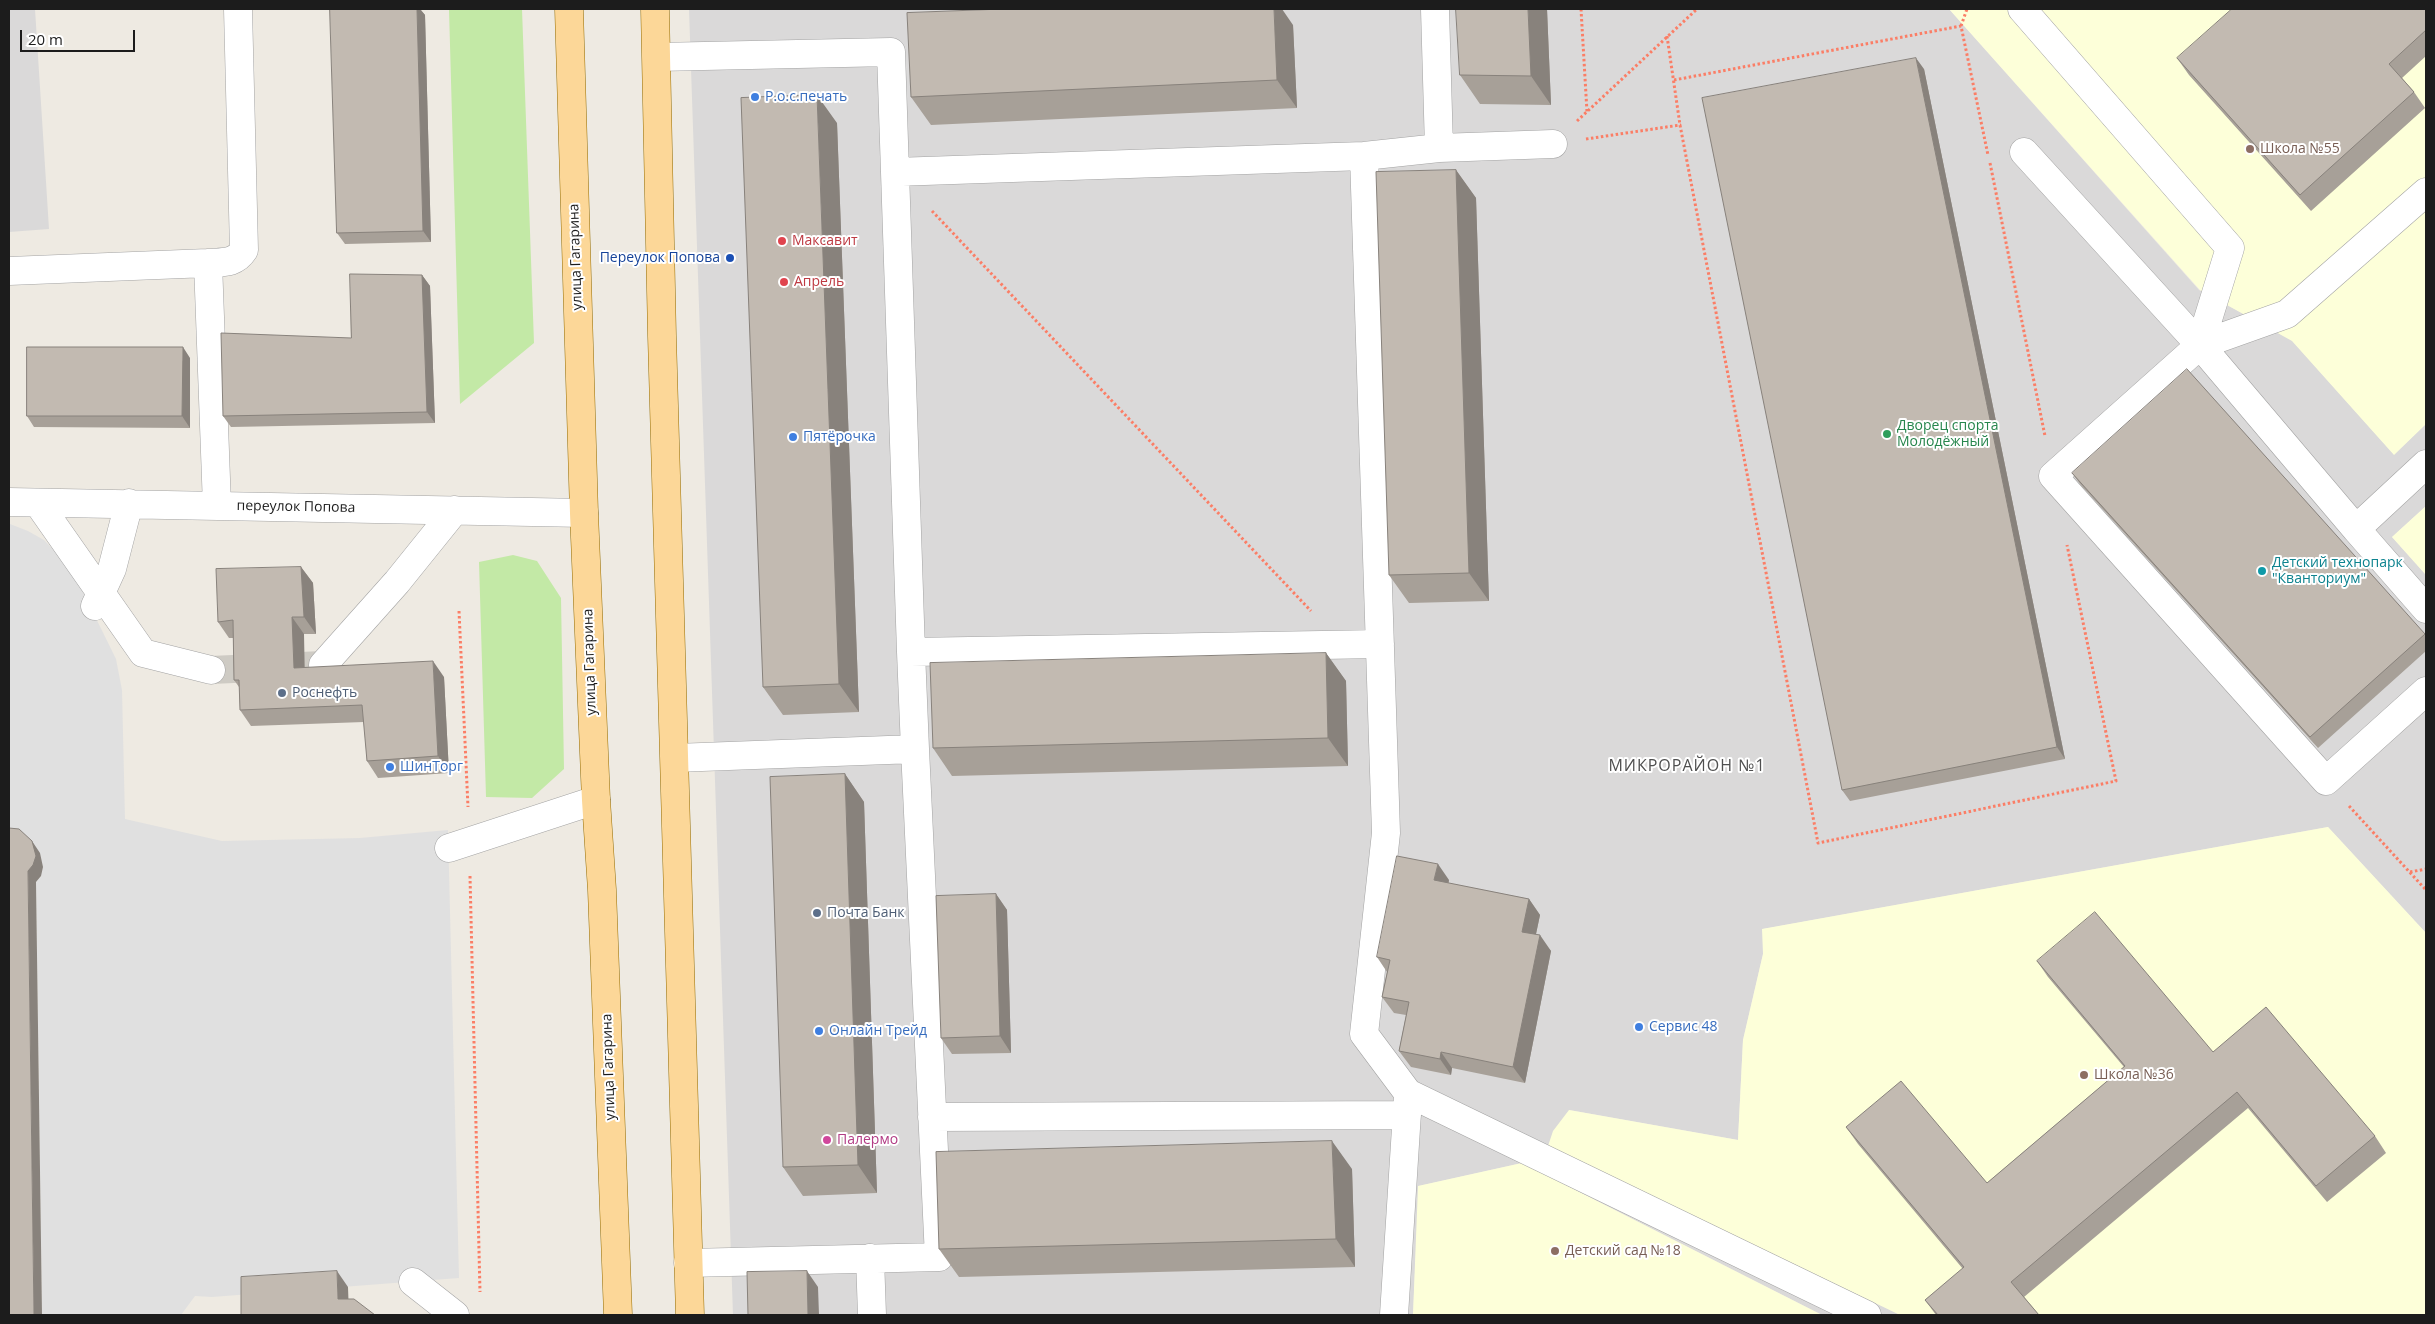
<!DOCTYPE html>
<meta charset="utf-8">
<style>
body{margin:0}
#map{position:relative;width:2435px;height:1324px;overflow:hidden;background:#eeeae2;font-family:"Open Sans",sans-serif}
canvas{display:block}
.frame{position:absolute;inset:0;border:10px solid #1c1c1c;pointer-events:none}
.scale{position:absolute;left:20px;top:30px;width:115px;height:22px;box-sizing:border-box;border:2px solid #1c1c1c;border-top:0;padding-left:6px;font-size:15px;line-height:18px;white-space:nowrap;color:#1c1c1c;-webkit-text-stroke:4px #fff;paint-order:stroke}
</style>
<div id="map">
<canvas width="2435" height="1324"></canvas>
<div class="frame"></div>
<div class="scale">20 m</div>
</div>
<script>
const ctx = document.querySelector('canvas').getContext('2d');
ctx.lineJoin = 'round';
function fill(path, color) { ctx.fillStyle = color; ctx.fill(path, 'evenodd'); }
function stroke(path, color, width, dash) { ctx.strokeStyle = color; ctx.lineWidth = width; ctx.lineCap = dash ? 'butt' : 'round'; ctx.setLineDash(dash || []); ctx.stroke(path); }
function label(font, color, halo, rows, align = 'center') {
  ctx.font = font + ' "Open Sans",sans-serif'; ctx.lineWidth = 4; ctx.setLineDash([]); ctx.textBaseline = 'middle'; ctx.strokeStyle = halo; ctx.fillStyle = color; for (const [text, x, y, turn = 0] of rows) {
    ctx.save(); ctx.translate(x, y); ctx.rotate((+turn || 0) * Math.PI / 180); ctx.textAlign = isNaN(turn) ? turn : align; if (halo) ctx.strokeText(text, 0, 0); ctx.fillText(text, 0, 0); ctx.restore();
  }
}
fill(new Path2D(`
 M9 9H35L49 229 9 232Z
 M689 9H1949L2199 290 2292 340 2394 454 2426 424V506L2392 537 2426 575V933L2328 827 1763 929V954L1743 1040 1738 1140 1569 1110 1900 1315H1822L1522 1163 1419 1186 1413 1315H733Z`), '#dad9d9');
fill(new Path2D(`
 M1949 9H2426V424L2394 455 2292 341 2200 290Z
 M2426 506V575L2392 537Z
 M2328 827 2426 933V1315H1900L1548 1146 1553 1131 1569 1110 1738 1140 1743 1040 1763 954 1762 929Z
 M1522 1163 1822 1315H1413L1418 1186Z`), '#fdffd9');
fill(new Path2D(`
 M449 9H522L534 343 460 404Z
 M513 555 537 561 561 598 564 769 532 798 486 797 479 562Z`), '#c3e9a6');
fill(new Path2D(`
 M10 524 28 531 44 540 66 563 83 592 116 659 122 690 125 819 222 841 360 838 448 830 459 1278 212 1297 195 1296 181 1315H42L36 882 41 876 9 840Z`), '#e0e0e0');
stroke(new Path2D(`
 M211 670 323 665`), '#cecbc4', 28, [28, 14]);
const minor = new Path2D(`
 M1435 9 1439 148
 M2022 9 2230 248 2200 345 2053 476 2326 781 2426 691
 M657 57 891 52 911 652
 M2024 152 2200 345 2356 529 2426 464
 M1364 156 1386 833 1364 1034 1408 1093 1867 1315
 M895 172 1364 156 1439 148 1553 144
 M9 271 208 263
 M2200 345 2287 314 2426 192
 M9 502 584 513
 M38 503 143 653 211 670
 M217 506 208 263C223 262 235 264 244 250L238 9
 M2356 529 2426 609
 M95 606 112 569 129 503
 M323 665 397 582 455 510
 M675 758 915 749 911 652 1380 644
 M449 848 596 800
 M932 1117 1407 1115
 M870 1258 872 1315
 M688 1263 939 1257 915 749
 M413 1282 455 1315
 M1394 1315 1408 1097`);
const major = new Path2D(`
 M569 9 584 513 596 800 602 890 618 1315
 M655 9 662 336 690 1315`);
stroke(minor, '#a3a3a3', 29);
stroke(major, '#946c00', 29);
stroke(new Path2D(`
 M1581 9 1587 112
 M1961 26 1967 9
 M1667 36 1680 125
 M1674 80 1961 26 1988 155
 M1577 121 1697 9
 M1586 139 1680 125 1818 843 2116 781 2067 545
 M1990 163 2045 436
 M932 211 1311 611
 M459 611 468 807
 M2349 806 2426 890
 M2410 872 2426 869
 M470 876 480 1292`), '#fb7e66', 3, [2.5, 2.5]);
stroke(minor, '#fff', 28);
stroke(major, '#fcd798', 28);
fill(new Path2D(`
 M330 9H420L425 15 431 242 345 244 337 233Z
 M1547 9 1551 105 1480 104 1460 75Z
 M2426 9V56L2402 78 2414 92 2425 108 2311 211 2189 75 2177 58Z
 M1293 25 1297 108 931 125 911 97Z
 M1924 69 2065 759 1850 801 1842 790Z
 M837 123 859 712 783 715 763 687Z
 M1456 170 1476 198 1489 601 1409 603 1389 575Z
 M422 275 430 286 435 423 231 427 223 416 351 338Z
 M190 358V428L34 427 27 416Z
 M2072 473 2425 634 2426 636V651L2318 748 2080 484Z
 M301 567 313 583 316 634H304V668L444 677 449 773 378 778 367 761 364 722 251 726 240 710 239 687 234 680 233 638H229L218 622Z
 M1326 653 1346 681 1348 766 952 776 933 748Z
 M845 774 864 802 877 1193 803 1196 783 1167Z
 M1449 880 1448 883 1529 899 1540 915 1536 934 1551 951 1525 1083 1452 1068 1451 1075 1411 1067 1399 1051 1406 1015 1394 1013 1382 997 1387 972 1377 957Z
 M996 894 1007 910 1011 1053 952 1054 941 1038Z
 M2037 961 2375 1136 2386 1153 2327 1202 2248 1108 2024 1297 2039 1315H1936L1925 1300 1963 1269 1858 1144 1846 1127 1987 1183 2124 1067 2048 977Z
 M1352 1169 1355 1267 959 1277 939 1249Z`), '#a7a098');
fill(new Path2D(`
 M417 9H420L425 15 431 242 423 231Z
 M1274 9H1282L1293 25 1297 108 1277 80Z
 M1528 9H1547L1551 105 1531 76Z
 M1916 58 1924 69 2065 759 2057 747Z
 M817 95 837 123 859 712 839 684Z
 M1456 170 1476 198 1489 601 1469 573Z
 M422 275 430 286 435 423 427 412Z
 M183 347 190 358V428L182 416Z
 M301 567 313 583 316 634 304 617Z
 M292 617 304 634 305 684 294 668Z
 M1326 653 1346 681 1348 766 1328 738Z
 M433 661 444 677 449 773 438 756Z
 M845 774 864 802 877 1193 858 1165Z
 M32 841 40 853 43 867 41 876 36 882 42 1315H34L28 871Z
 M1438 864 1449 880 1446 897 1434 880Z
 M996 894 1007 910 1011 1053 1000 1036Z
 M1529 899 1540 915 1533 948 1522 932Z
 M1540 935 1551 951 1525 1083 1513 1067Z
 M1441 1052 1452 1068 1451 1075 1440 1059Z
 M1332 1141 1352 1169 1355 1267 1336 1239Z
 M337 1271 348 1287 349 1315 338 1299Z
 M807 1271 818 1287 819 1315H808Z`), '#88827c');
const building = new Path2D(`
 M330 9H417L423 231 337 233Z
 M1003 9H1274L1277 80 911 97 907 13Z
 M1456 9H1528L1531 76 1460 75Z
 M2232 9H2426V30L2389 64 2414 92 2300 195 2177 58Z
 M1916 58 2057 747 1842 790 1702 98Z
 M817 95 839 684 763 687 741 98Z
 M1456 170 1469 573 1389 575 1376 172Z
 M350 274 422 275 427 412 223 416 221 333 351 338Z
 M27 347H183L182 416H27Z
 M2187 369 2425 634 2310 737 2072 473Z
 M301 567 304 617H292L294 668 433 661 438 756 367 761 362 705 240 710 239 680H234L233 620 218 622 216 569Z
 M1326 653 1328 738 933 748 930 663Z
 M845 774 858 1165 783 1167 770 777Z
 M9 828 19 829 32 841 36 856 33 865 28 871 34 1315H9Z
 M1397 856 1438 864 1434 880 1529 899 1522 932 1540 935 1513 1067 1441 1052 1440 1059 1399 1051 1409 1002 1382 997 1390 960 1377 957Z
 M996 894 1000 1036 941 1038 936 896Z
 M2095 912 2213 1052 2266 1007 2375 1136 2316 1186 2237 1092 2011 1282 2039 1315H1938L1925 1300 1964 1267 1846 1127 1901 1081 1987 1183 2125 1066 2037 961Z
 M1332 1141 1336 1239 939 1249 936 1152Z
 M337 1271 338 1299H354L375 1315H241V1277Z
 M807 1271 808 1315H748L747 1272Z`);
fill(building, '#c2bab1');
stroke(building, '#88827c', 1);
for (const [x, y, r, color] of [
 [755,97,5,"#3f7fe0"],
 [2250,149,5,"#8d6e63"],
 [782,241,5,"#e0444e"],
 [730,258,5,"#1a4fb4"],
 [784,282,5,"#e0444e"],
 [1887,434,5,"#2e9e5b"],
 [793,437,5,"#3f7fe0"],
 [2262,571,5,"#0f9aa8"],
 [282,693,5,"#5c6f8a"],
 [390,767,5,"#3f7fe0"],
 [817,913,5,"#5c6f8a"],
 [1639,1027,5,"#3f7fe0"],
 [819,1031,5,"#3f7fe0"],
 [2084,1075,5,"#8d6e63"],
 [827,1140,5,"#d1479c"],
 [1555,1251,5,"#8d6e63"]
]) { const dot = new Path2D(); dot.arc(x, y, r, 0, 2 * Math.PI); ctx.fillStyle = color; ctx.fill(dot); stroke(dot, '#fff', 2); }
label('14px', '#366cbe', '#fff', [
 ["Р.о.с.печать",765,97],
 ["Пятёрочка",803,437],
 ["ШинТорг",400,767],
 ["Сервис 48",1649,1027],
 ["Онлайн Трейд",829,1031]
], 'left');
label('14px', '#785e54', '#fff', [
 ["Школа №55",2260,149],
 ["Школа №36",2094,1075],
 ["Детский сад №18",1565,1251]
], 'left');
label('14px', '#be3a42', '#fff', [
 ["Максавит",792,241],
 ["Апрель",794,282]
], 'left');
label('14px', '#1c1c1c', '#fff', [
 ["улица Гагарина",576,257,-92],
 ["переулок Попова",296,507,1],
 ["улица Гагарина",590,662,-92],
 ["улица Гагарина",609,1067,-92]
]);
label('14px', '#164399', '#fff', [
 ["Переулок Попова",720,258]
], 'right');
label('14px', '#27864d', '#fff', [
 ["Дворец спорта",1897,426],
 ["Молодёжный",1897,442]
], 'left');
label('14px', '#0d838f', '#fff', [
 ["Детский технопарк",2272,563],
 ["\"Кванториум\"",2272,579]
], 'left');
label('14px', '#4e5e75', '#fff', [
 ["Роснефть",292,693],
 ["Почта Банк",827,913]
], 'left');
label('14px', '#b23c85', '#fff', [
 ["Палермо",837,1140]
], 'left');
ctx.letterSpacing = '1px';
label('16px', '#4f4f4f', '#fff', [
 ["МИКРОРАЙОН №1",1687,766]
]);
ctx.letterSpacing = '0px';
</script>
